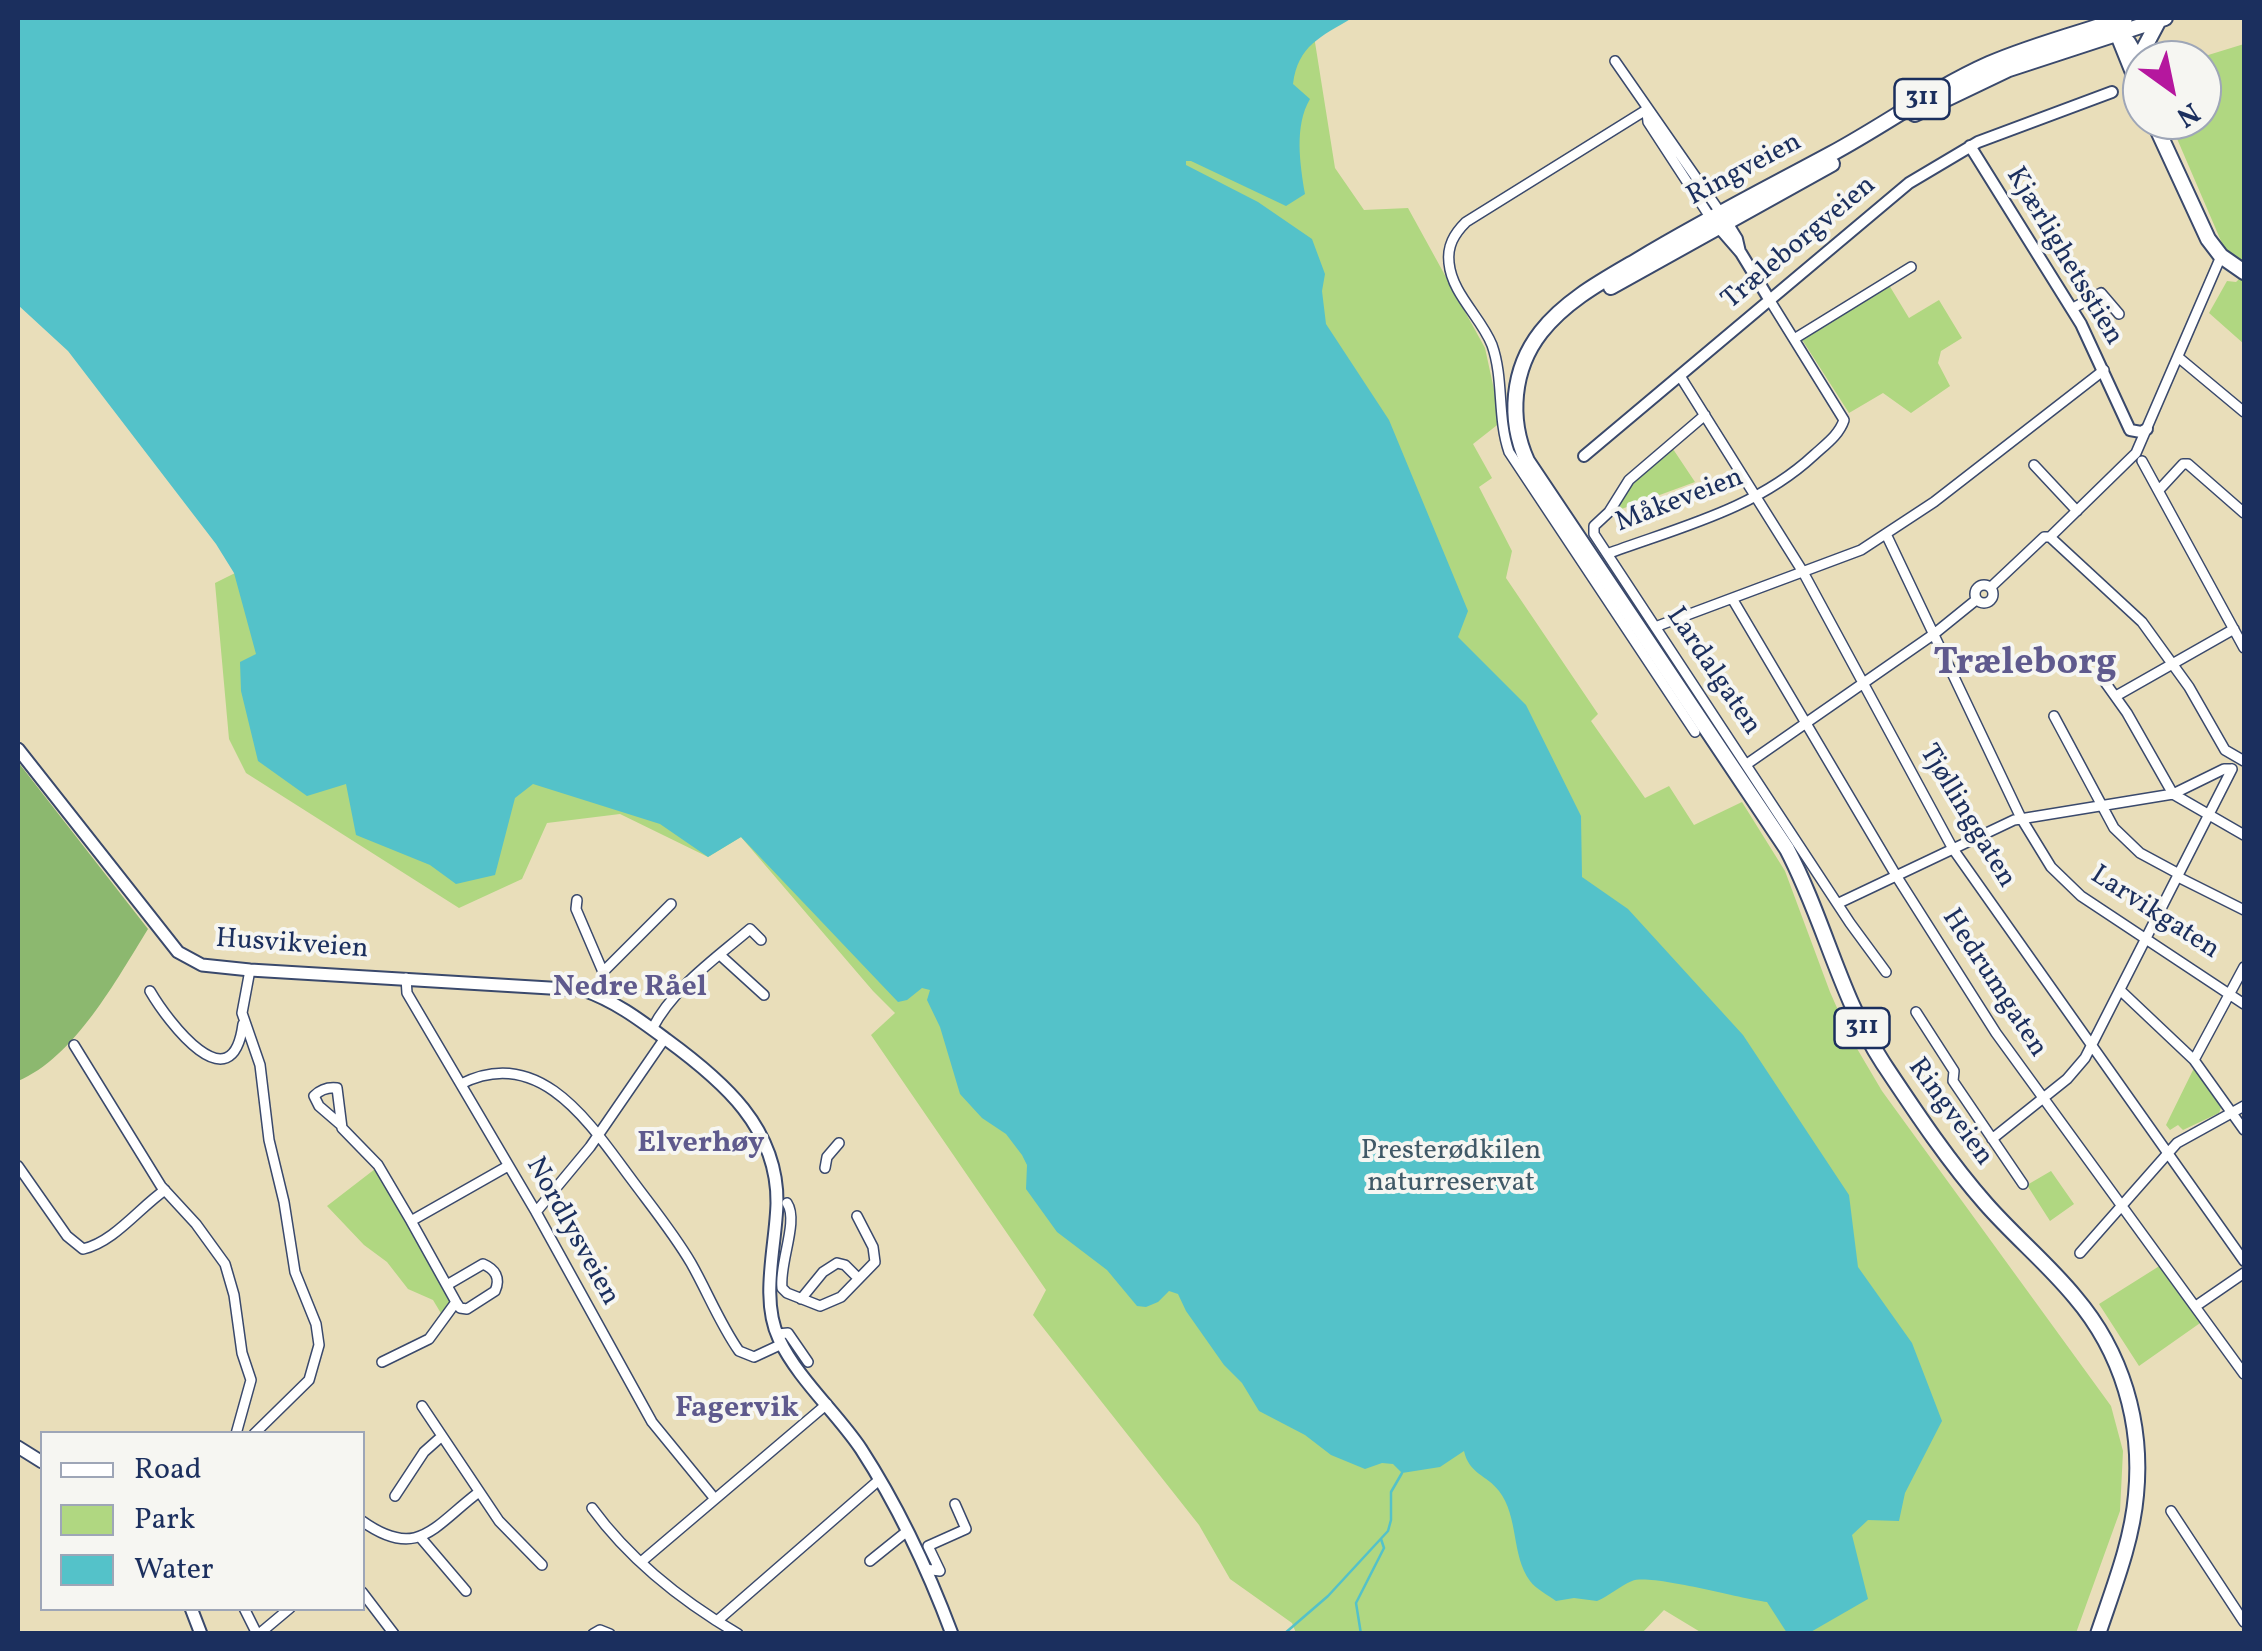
<!DOCTYPE html>
<meta charset="utf-8">
<style>
body{margin:0}
#map{position:relative;width:2262px;height:1651px;overflow:hidden;background:#e9deba;font-family:Vollkorn,serif}
canvas{display:block}
.frame{position:absolute;inset:0;border:20px solid #1b2f5e;pointer-events:none}
.legend{position:absolute;left:40px;top:1431px;width:325px;height:180px;box-sizing:border-box;background:#f6f6f2;border:2px solid #9ea6b7;margin:0;padding:12px 18px;list-style:none;font-size:30px;color:#1b2f5e}
.legend li{display:flex;align-items:center;gap:20px;height:50px}
.legend b{width:50px;border:2px solid #9ea6b7}
.north{position:absolute;left:2122px;top:40px;width:100px;height:100px;box-sizing:border-box;background:#f6f6f2;border:2px solid #9ea6b7;border-radius:50%;rotate:147deg;font-size:28px;font-weight:700;line-height:40px;text-align:center;color:#1b2f5e}
.north::after{content:'';display:block;margin:auto;width:35px;height:45px;background:#b5179e;clip-path:polygon(50% 0,100% 100%,50% 72%,0 100%)}
</style>
<div id="map">
<canvas width="2262" height="1651"></canvas>
<div class="frame"></div>
<ul class="legend">
<li><b style="height:12px;background:#fff"></b>Road</li>
<li><b style="height:28px;background:#b0d781"></b>Park</li>
<li><b style="height:28px;background:#54c2c9"></b>Water</li>
</ul>
<div class="north">N</div>
</div>
<script>
const ctx = document.querySelector('canvas').getContext('2d');
ctx.lineJoin = 'round';
function fill(path, color) { ctx.fillStyle = color; ctx.fill(path, 'evenodd'); }
function stroke(path, color, width, dash) { ctx.strokeStyle = color; ctx.lineWidth = width; ctx.lineCap = dash ? 'butt' : 'round'; ctx.setLineDash(dash || []); ctx.stroke(path); }
function label(font, color, halo, rows, align = 'center') {
  ctx.font = font + ' Vollkorn,serif'; ctx.lineWidth = 8; ctx.setLineDash([]); ctx.textBaseline = 'middle'; ctx.strokeStyle = halo; ctx.fillStyle = color; for (const [text, x, y, turn = 0] of rows) {
    ctx.save(); ctx.translate(x, y); ctx.rotate((+turn || 0) * Math.PI / 180); ctx.textAlign = isNaN(turn) ? turn : align; if (halo) ctx.strokeText(text, 0, 0); ctx.fillText(text, 0, 0); ctx.restore();
  }
}
fill(new Path2D(`
 M1314 36 1335 168 1364 210 1408 208 1485 348 1501 422 1473 444 1492 478 1479 487 1512 551 1506 578 1598 714 1591 721 1645 798 1669 786 1694 825 1742 802 1785 871 1830 992 1849 1035 1882 1091 2111 1406 2123 1451 2120 1511 2076 1633H1702L1664 1610 1642 1633H1296L1292 1623 1230 1579 1199 1525 1033 1315 1046 1290 871 1035 895 1013 873 991 741 837 708 857 620 814 547 823 522 879 459 908 246 773 229 739 215 583Z
 M2244 44V265L2224 248 2169 120H2202V60H2192Z
 M2242 276 2244 278V344L2209 313 2227 281 2236 282Z
 M1889 285 1909 318 1939 300 1962 338 1941 351 1938 363 1950 386 1911 413 1883 393 1849 413 1801 338Z
 M1673 449 1695 482 1616 511 1633 483Z
 M2195 1066 2222 1105 2219 1113 2183 1130 2178 1125 2170 1130 2166 1125Z
 M375 1169 452 1300 442 1315 433 1300 408 1289 387 1262 364 1245 327 1206Z
 M2051 1171 2074 1204 2050 1221 2027 1185Z
 M2161 1265 2203 1321 2139 1366 2099 1304Z`), '#b0d781');
fill(new Path2D(`
 M18 762 148 929C117 979 74 1058 18 1081Z`), '#8cb86f');
fill(new Path2D(`
 M18 18H1352C1321 37 1298 45 1293 84L1310 99C1294 126 1300 164 1305 194L1286 206 1191 161H1186V165L1258 202 1312 239 1325 274 1322 291 1326 324 1389 420 1468 611 1458 637 1526 705 1581 816 1582 877 1628 909 1743 1035 1849 1195 1858 1267 1912 1343 1942 1421 1905 1493 1899 1521 1868 1520 1852 1535 1868 1599 1809 1633H1787L1767 1602C1742 1599 1649 1573 1632 1581 1620 1586 1609 1596 1597 1601L1574 1598 1556 1601C1548 1595 1536 1589 1530 1581 1511 1555 1519 1517 1499 1491 1487 1475 1469 1474 1464 1451L1440 1467 1402 1473 1393 1464 1382 1463 1365 1469 1331 1455 1305 1435 1259 1411 1242 1383 1224 1365 1186 1311 1178 1294 1169 1291 1158 1302 1146 1307 1137 1306 1107 1270 1057 1232 1026 1189 1027 1165 1022 1155 1006 1134 982 1118 960 1094 940 1027 927 1000 930 990 922 988 907 1000 898 1002 741 837 708 857 660 824 533 784 515 798 495 875 456 884 430 865 356 835 346 784 307 796 258 761 241 691 240 662 256 654 234 573 216 544 68 351 18 305Z`), '#54c2c9');
stroke(new Path2D(`
 M1284 1634 1328 1596 1388 1531 1391 1520V1492L1402 1473
 M1361 1634 1356 1603 1384 1548 1381 1539`), '#54c2c9', 2.5);
const minor = new Path2D(`
 M1615 61 1720 212
 M1646 110 1466 222C1454 234 1447 246 1449 263 1452 294 1481 317 1492 345 1504 379 1497 417 1509 452L1695 732
 M1647 112 1648 122 1710 217
 M2073 308 2101 293 2119 314
 M1794 339 1911 267
 M2178 357 2244 412
 M1680 376 1803 572 1953 849 2244 1261
 M1705 415 1629 480 1609 512 1594 526V534L1850 923 1886 972
 M2142 461 2244 648
 M2034 465 2077 511
 M2159 490 2183 464H2188L2244 513
 M1886 534 2021 818 2051 867 2081 896 2244 1004
 M2050 537 2142 622 2189 687 2225 750 2244 761
 M1607 554C1680 527 1756 509 1814 455 1826 444 1839 435 1844 420L1769 299
 M1975 594a9 9 0 1 1 18 0a9 9 0 1 1-18 0Z
 M1991 587 2044 537H2050L2136 453 2222 254
 M1733 600 1897 877 1996 1033 2244 1374
 M1655 627 1861 550 1934 502 2104 370
 M2102 678 2127 713 2173 794 2244 835
 M2116 696 2234 629
 M2054 716 2114 828 2140 853 2179 874
 M1747 764 1934 634 1976 600
 M2178 877 2244 910
 M577 900 576 909 603 972 604 997
 M1839 903 2014 820 2173 794 2224 769H2232
 M720 955 764 995
 M250 970 242 1013 260 1065 269 1140 284 1202 295 1272 316 1324 319 1345 309 1380 254 1434
 M603 972 671 904
 M406 978 407 993 536 1212 652 1422 715 1499
 M2120 990 2194 1060 2244 1130
 M150 991C168 1022 232 1106 243 1024
 M1916 1012 1954 1071 1953 1081 2023 1184
 M652 1029C674 987 715 959 750 929L761 940
 M74 1045 161 1186 196 1224 225 1264 234 1295 242 1353 251 1380 236 1434
 M2194 1060 2244 967
 M461 1084C541 1043 592 1127 632 1180 652 1207 674 1234 691 1263 707 1291 720 1324 739 1351L754 1357 782 1344
 M341 1125 319 1106 314 1096C321 1089 328 1087 337 1088L342 1128 378 1165 411 1221 508 1166
 M1992 1139 2067 1079 2085 1058 2232 769
 M18 1166 67 1236 83 1249C114 1242 139 1208 165 1190
 M825 1168 827 1157 839 1143
 M787 1203C799 1221 779 1263 782 1288L787 1293 820 1306 841 1297 875 1262 873 1247 857 1216
 M536 1212 590 1147 665 1038
 M411 1221 456 1302 460 1308 467 1309 495 1291C501 1278 495 1269 483 1264L447 1285
 M2080 1253 2177 1143 2244 1106
 M801 1299 823 1272 837 1263 845 1265 858 1278
 M2196 1306 2244 1273
 M777 1334 788 1333 808 1362
 M382 1362 429 1339 456 1302
 M422 1406 499 1521 542 1565
 M395 1496 424 1452 442 1436
 M592 1508C630 1560 682 1601 738 1634
 M2171 1511 2244 1622
 M362 1521C418 1561 434 1526 479 1492
 M420 1537 466 1591
 M870 1561 906 1532
 M641 1562 827 1404
 M925 1569 940 1571 928 1546 966 1529 955 1504
 M362 1592 394 1634
 M244 1608 257 1634
 M717 1621 879 1480
 M259 1634 290 1608
 M593 1634 600 1630 610 1634`);
const tertiary = new Path2D(`
 M1970 146 2081 324 2130 430 2141 432 2147 429
 M1724 218 1737 239 1740 252
 M1714 222 1741 253 1769 299
 M1584 456 1909 183 1978 142 2112 92`);
const secondary = new Path2D(`
 M18 749 178 952 202 965 250 970 583 990C615 1001 640 1020 667 1040 723 1081 778 1128 777 1203 776 1246 760 1299 779 1339 798 1379 836 1412 861 1449 898 1506 928 1570 952 1634
 M18 1447 42 1462
 M191 1608 201 1634`);
const primary = new Path2D(`
 M2115 28 2142 95
 M2128 42 2142 66
 M2141 54 2159 20
 M1915 114 2009 69 2165 18
 M2153 120 2208 239 2221 256 2244 272
 M1611 287 1832 164
 M2098 1634C2113 1589 2132 1542 2136 1495 2143 1423 2122 1352 2075 1297 2048 1264 2015 1237 1986 1204 1948 1161 1915 1111 1883 1063 1840 997 1824 919 1787 849L1527 461C1508 419 1512 369 1541 332 1566 300 1604 280 1638 260 1701 222 1766 189 1831 154 1885 125 1933 89 1989 64 2033 45 2080 33 2125 18`);
stroke(minor, '#3a496c', 12);
stroke(tertiary, '#3a496c', 14);
stroke(secondary, '#3a496c', 15);
stroke(primary, '#3a496c', 18);
stroke(minor, '#fff', 9);
stroke(tertiary, '#fff', 10);
stroke(secondary, '#fff', 11);
stroke(primary, '#fff', 14);
for (const [x, y, w] of [
 [1922,99,55],
 [1862,1028,55]
]) { const box = new Path2D(); box.roundRect(x - w / 2, y - 20, w, 40, 8); ctx.fillStyle = '#f6f6f2'; ctx.fill(box); stroke(box, '#1b2f5e', 2.5); }
label('bold 25px', '#1b2f5e', null, [
 ["311",1922,99],
 ["311",1862,1028]
]);
label('28px', '#1b2f5e', '#f6f6f2', [
 ["Ringveien",1745,171,-28],
 ["Træleborgveien",1800,244,-40],
 ["Kjærlighetsstien",2063,257,59],
 ["Måkeveien",1680,502,-21],
 ["Lardalgaten",1712,672,56],
 ["Tjøllinggaten",1966,817,59],
 ["Larvikgaten",2154,914,33],
 ["Husvikveien",292,946,4],
 ["Hedrumgaten",1993,984,57],
 ["Ringveien",1949,1113,54],
 ["Nordlysveien",571,1232,61]
]);
label('28px', '#405967', '#f6f6f2', [
 ["Presterødkilen",1451,1153],
 ["naturreservat",1451,1185]
]);
label('bold 30px', '#5f5a8d', '#f6f6f2', [
 ["Nedre Råel",630,989],
 ["Elverhøy",701,1145],
 ["Fagervik",737,1410]
]);
label('bold 38px', '#5f5a8d', '#f6f6f2', [
 ["Træleborg",2025,666]
]);
</script>
